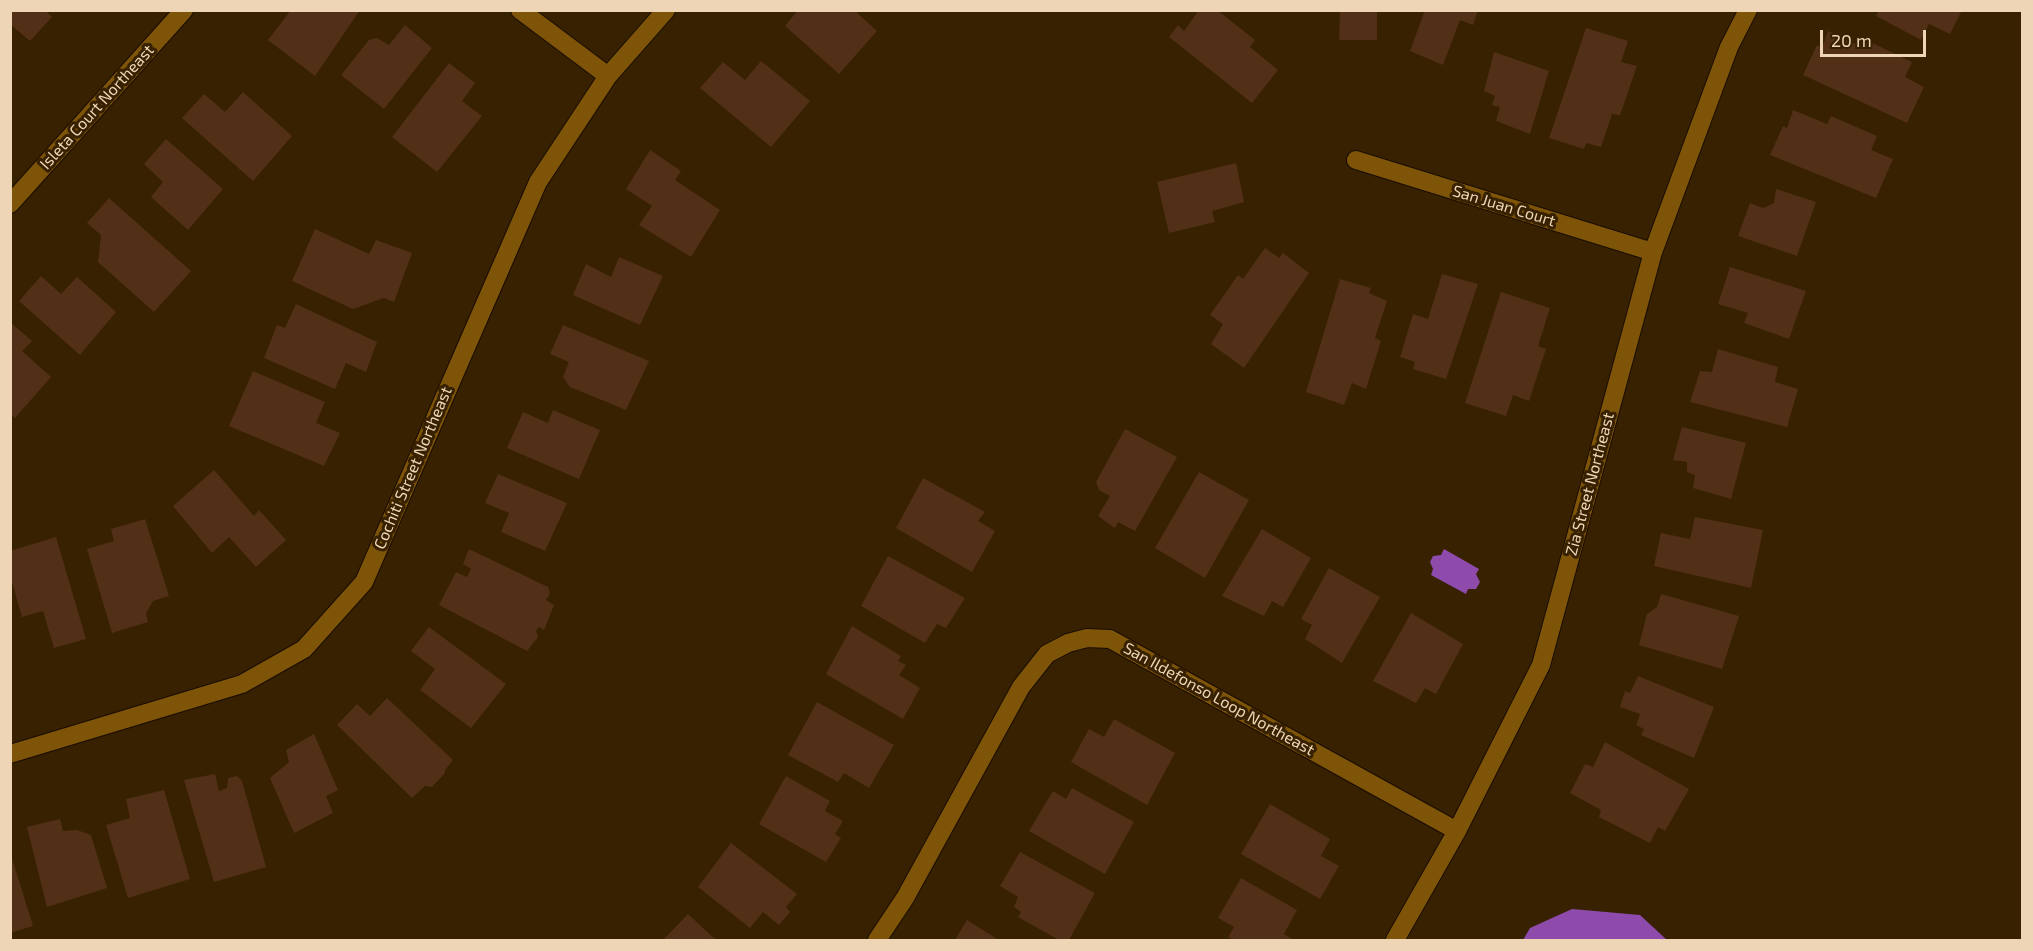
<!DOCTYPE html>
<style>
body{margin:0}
#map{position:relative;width:2033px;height:951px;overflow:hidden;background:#372100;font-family:"Exo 2",sans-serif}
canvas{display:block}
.frame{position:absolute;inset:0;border:12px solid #edd5b6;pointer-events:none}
.scale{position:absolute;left:1820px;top:30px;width:106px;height:27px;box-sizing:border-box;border:3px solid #edd5b6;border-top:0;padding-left:8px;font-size:18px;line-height:21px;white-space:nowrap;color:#edd5b6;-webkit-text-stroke:4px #372100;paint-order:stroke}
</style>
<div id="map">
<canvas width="2033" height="951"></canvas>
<div class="frame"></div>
<div class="scale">20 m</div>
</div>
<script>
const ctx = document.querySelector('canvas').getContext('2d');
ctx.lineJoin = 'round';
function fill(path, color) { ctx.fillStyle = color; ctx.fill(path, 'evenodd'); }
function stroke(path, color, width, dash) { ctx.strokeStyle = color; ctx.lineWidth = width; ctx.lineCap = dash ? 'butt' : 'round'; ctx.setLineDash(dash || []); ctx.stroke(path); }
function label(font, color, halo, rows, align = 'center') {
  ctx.font = font + ' "Exo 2",sans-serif'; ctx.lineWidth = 6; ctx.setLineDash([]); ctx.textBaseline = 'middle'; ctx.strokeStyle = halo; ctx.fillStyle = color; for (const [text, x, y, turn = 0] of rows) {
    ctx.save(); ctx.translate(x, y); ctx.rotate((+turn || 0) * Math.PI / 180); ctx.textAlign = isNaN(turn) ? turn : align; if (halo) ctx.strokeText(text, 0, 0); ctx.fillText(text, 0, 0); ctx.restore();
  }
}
fill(new Path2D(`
 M1444 549 1479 569 1476 574 1480 582 1476 589H1468L1466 594 1431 575 1433 569 1430 562 1433 556 1441 555Z
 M1572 909 1640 915 1667 940H1523L1530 928Z`), '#8e4bab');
fill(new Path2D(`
 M10 10H45L52 17 30 41 10 24Z
 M291 10H360L315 76 268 40Z
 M798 10H854L877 31 839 74 785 26Z
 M1199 10H1217L1255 40 1250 47 1278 70 1252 103 1169 37 1178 25 1184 31Z
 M1340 10H1377V40H1339Z
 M1425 10H1478L1473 25 1460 20 1443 65 1410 51Z
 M1879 10H1962L1950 34 1929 24 1921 40 1876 16Z
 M405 25 432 48 384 109 341 75 369 40 377 38 389 45Z
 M1586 28 1628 41 1621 62 1637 66 1620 115 1612 114 1601 147 1586 143 1584 149 1549 138Z
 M1828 31 1862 47 1866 40 1912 62 1905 77 1924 87 1907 123 1803 75 1817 45 1822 48Z
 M1494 52 1549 71 1530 134 1496 121 1500 107 1492 105 1495 96 1484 91Z
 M761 61 810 101 771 147 700 88 723 62 745 80Z
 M449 63 475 83 462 101 482 116 437 172 392 137Z
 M243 92 292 136 253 181 182 118 204 94 225 112Z
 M1793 110 1827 124 1831 116 1877 136 1871 150 1893 159 1876 198 1770 155 1783 126 1787 128Z
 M166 139 223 189 188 230 151 197 163 182 144 164Z
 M650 150 681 171 675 180 720 210 691 257 639 225 652 206 626 189Z
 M1236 163 1244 202 1212 211 1215 222 1169 233 1157 182Z
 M1776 189 1816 202 1797 256 1738 236 1750 203 1763 208 1774 203Z
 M109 198 191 271 154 312 98 262 101 235 87 223Z
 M315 229 369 254 376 240 412 253 394 302 384 298 353 309 292 281Z
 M1265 248 1279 258 1283 253 1309 273 1244 368 1211 344 1223 324 1210 315 1238 275 1243 279Z
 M619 257 663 276 640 325 573 295 586 264 611 277Z
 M1730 267 1806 291 1789 339 1744 323 1748 313 1718 304Z
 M1442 274 1478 284 1446 379 1413 369 1415 362 1400 357 1413 314 1428 319Z
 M41 276 61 294 77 277 116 312 80 355 19 301Z
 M1340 279 1371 288 1369 293 1387 301 1375 338 1381 341 1366 389 1352 383 1344 405 1306 392Z
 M1501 292 1550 308 1538 346 1546 349 1529 401 1513 395 1506 416 1465 403Z
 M296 304 377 342 366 372 346 363 335 389 264 358 277 325 285 328Z
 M10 322 32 341 22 351 51 377 15 418 10 414Z
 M563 325 649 361 626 410 570 387 563 377 569 362 550 354Z
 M1718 349 1778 367 1775 382 1798 389 1787 427 1690 402 1700 371 1712 372Z
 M253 371 325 402 316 423 340 433 324 466 229 426Z
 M553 410 600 430 579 479 507 448 523 412 548 423Z
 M1682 427 1746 443 1731 499 1693 488 1695 475 1687 472V462L1673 460Z
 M1125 429 1177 457 1135 531 1118 522 1115 528 1098 516 1110 496 1099 490 1096 482Z
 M214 470 254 516 259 510 286 540 256 567 229 537 212 553 173 506Z
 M1199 472 1249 500 1205 578 1155 548Z
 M498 474 567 503 545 551 501 532 509 513 485 503Z
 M923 478 985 512 978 521 995 531 972 572 896 528Z
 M1695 517 1763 530 1751 588 1654 566 1661 533 1690 539Z
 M145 519 169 596 153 601 146 613 148 622 112 633 87 549 114 541 111 529Z
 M1262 529 1311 558 1283 607 1272 601 1264 616 1222 596Z
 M56 537 86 639 54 648 43 611 22 617 10 575V551Z
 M469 549 548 587 550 594 546 600 554 605 544 630 539 627 536 630 538 637 527 651 439 605 456 572 467 577 471 569 463 564Z
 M888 556 965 598 946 628 937 624 925 643 861 606Z
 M1329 568 1380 597 1342 663 1305 639 1312 625 1301 619Z
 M1661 594 1739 616 1722 669 1639 645 1647 614 1657 607Z
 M1411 613 1463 644 1436 694 1425 688 1416 703 1373 681Z
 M852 626 901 656 898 661 906 665 899 675 920 688 903 719 826 674Z
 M429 627 506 684 471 728 420 690 435 669 411 651Z
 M1638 676 1714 707 1694 758 1641 735 1644 729 1636 725 1640 714 1620 707 1625 691 1630 693Z
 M387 698 453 760 445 770V773L432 787 425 786 412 798 337 725 357 704 370 716Z
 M817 702 894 745 869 788 844 773 838 782 788 755Z
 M1114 719 1175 753 1147 805 1071 762 1089 729 1104 737Z
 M314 734 338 790 326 796 333 813 294 833 270 778 289 762 286 750Z
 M1605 742 1689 789 1665 831 1658 827 1650 843 1599 817 1601 810 1570 793 1585 764 1593 767Z
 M215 774 219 791 227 788 228 778 237 776 242 781 266 867 214 882 184 780Z
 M786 776 830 801 825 811 843 821 835 834 841 838 826 862 759 824Z
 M1072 788 1134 822 1105 874 1029 831 1053 791 1066 799Z
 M164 790 190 879 128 898 106 825 130 818 126 799Z
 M1270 804 1330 839 1321 856 1339 866 1320 899 1241 854Z
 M60 819 63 831 77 830 91 835 107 888 47 907 27 827Z
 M731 843 797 894 786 907 790 912 779 925 763 912 750 928 698 887Z
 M10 852 33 926 10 933Z
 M1020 852 1095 893 1069 940H1059L1018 917 1021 912 1014 907 1018 897 1000 886Z
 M1241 878 1297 910 1284 934 1294 940H1233L1228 937 1234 927 1218 918Z
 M688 914 716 940H663Z
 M967 920 999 940H955Z`), '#523017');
const street = new Path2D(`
 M520 10 608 76
 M1356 160 1653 252
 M10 204 184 10
 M10 754 242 684 304 649 364 582 538 182 608 76 666 10
 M877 940 905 898 1021 687 1047 654 1068 643 1087 638 1110 639 1457 831
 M1395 940 1457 831 1541 665 1653 252 1729 47 1748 10`);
stroke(street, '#190c00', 20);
stroke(street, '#7d5408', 18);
label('16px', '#edd5b6', '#372100', [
 ["Isleta Court Northeast",97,107,-48],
 ["San Juan Court",1504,206,17],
 ["Cochiti Street Northeast",413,468,-67],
 ["Zia Street Northeast",1590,484,-75],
 ["San Ildefonso Loop Northeast",1219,699,29]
]);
</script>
